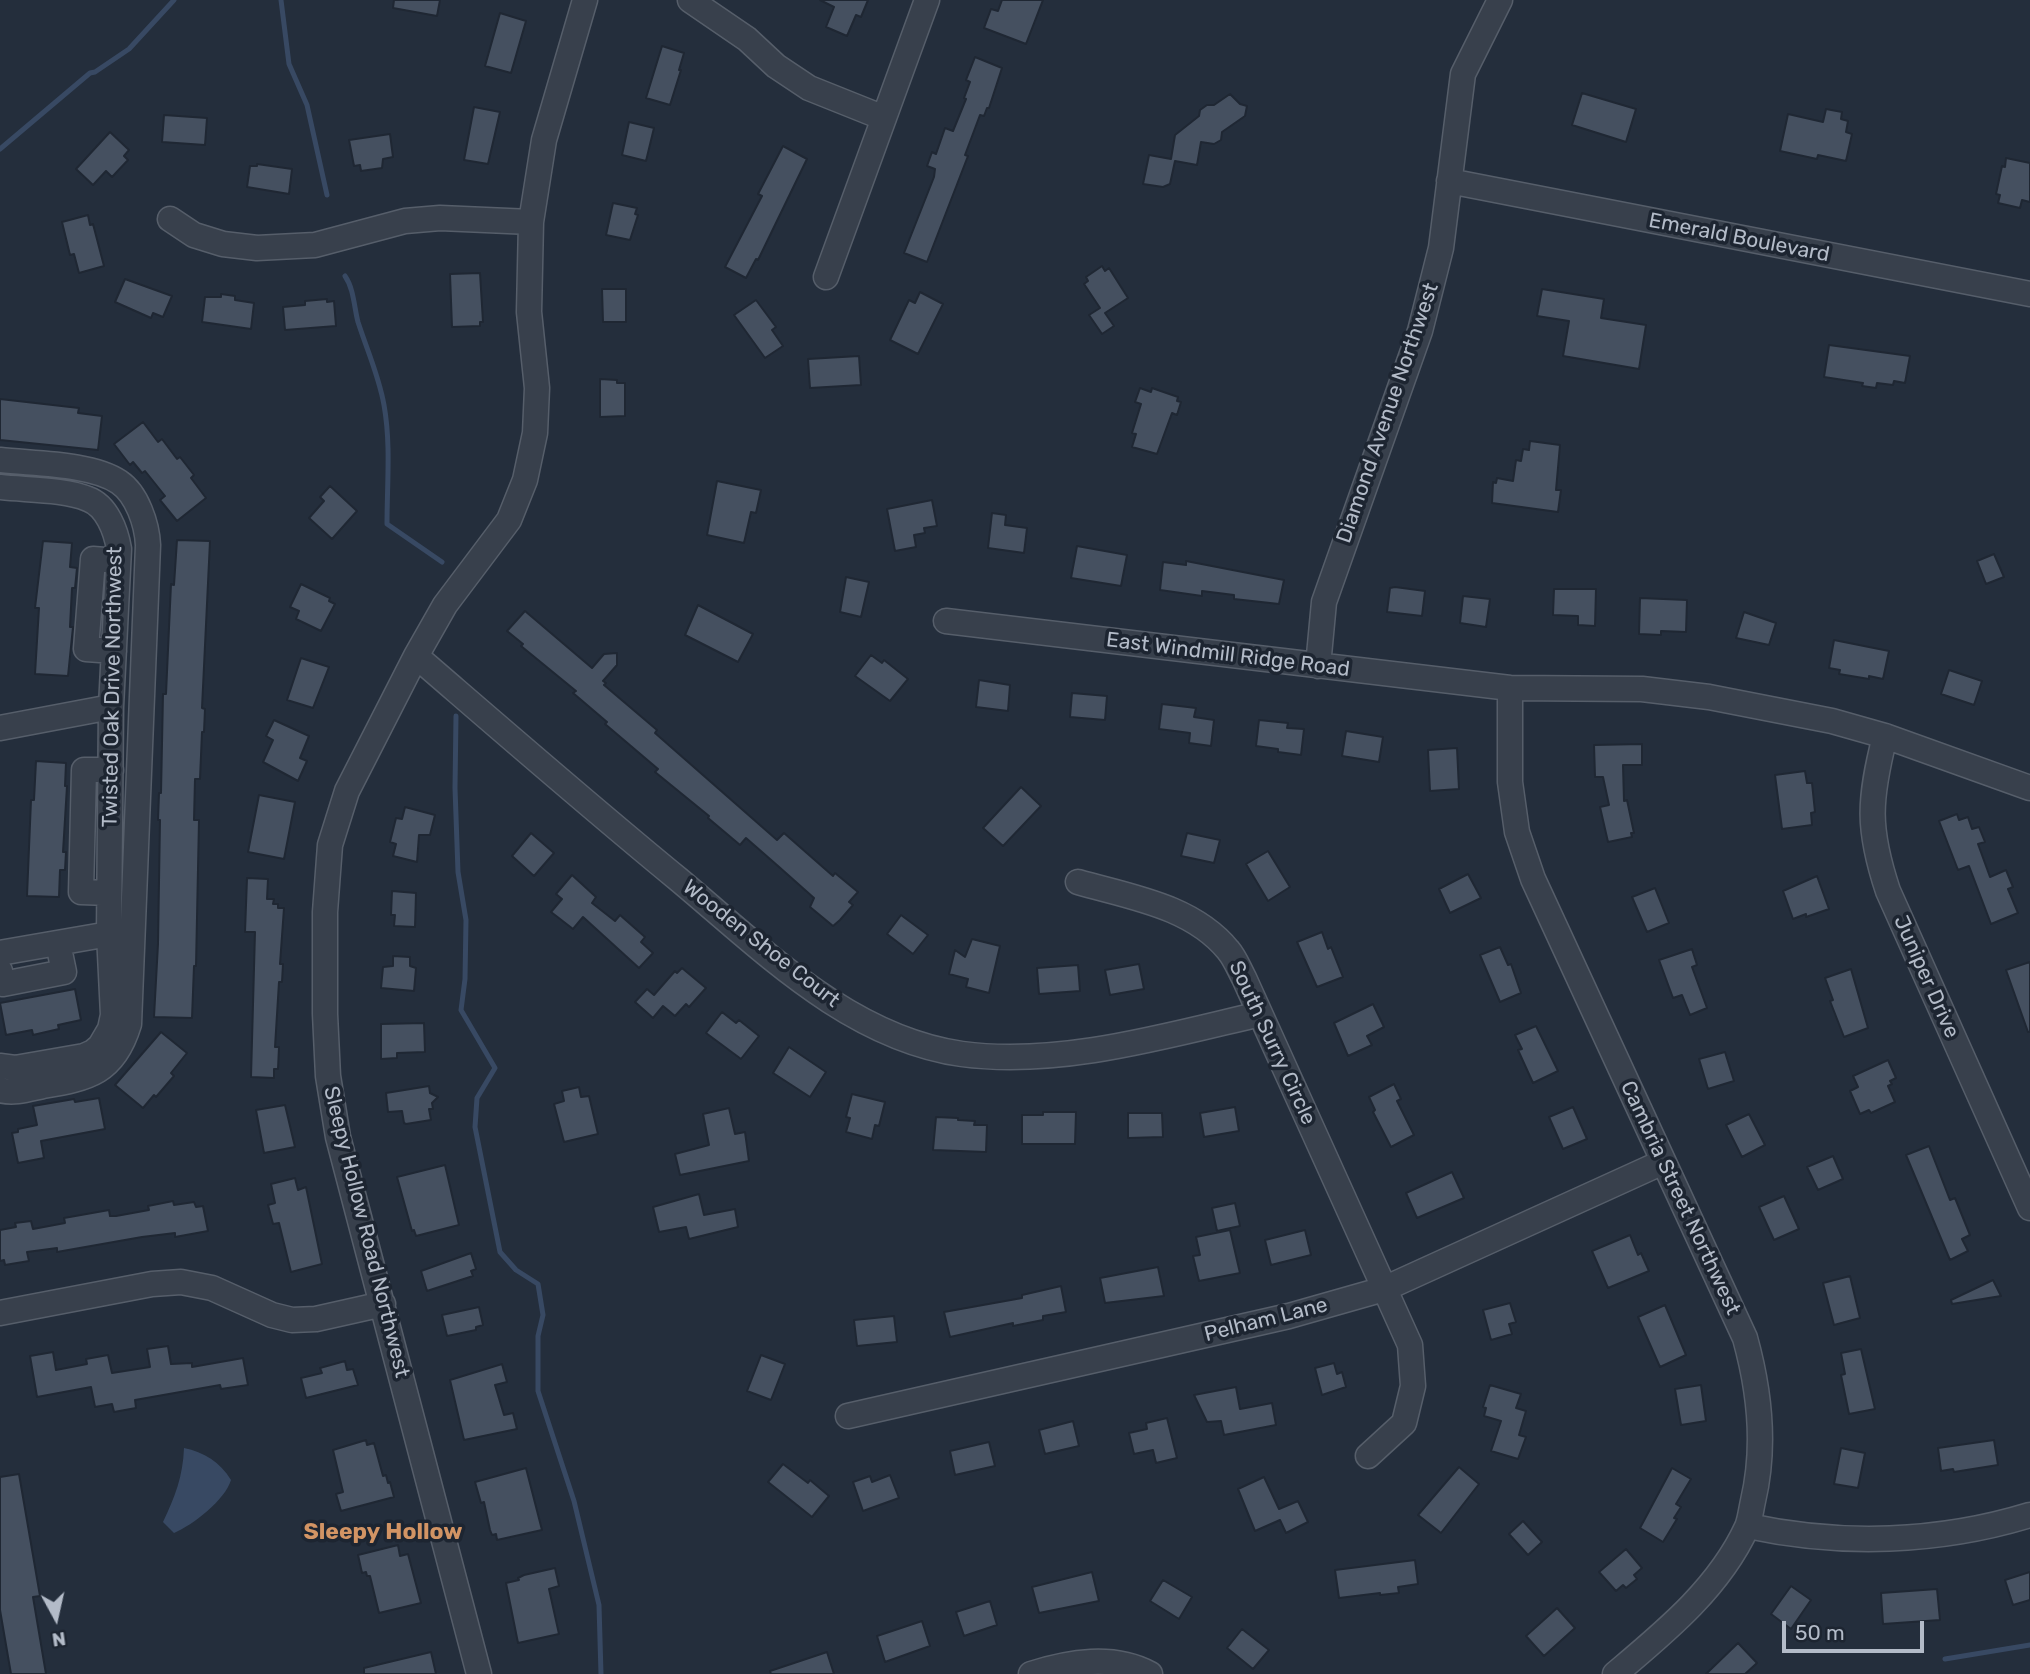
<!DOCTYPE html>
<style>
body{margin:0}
#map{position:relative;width:2030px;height:1674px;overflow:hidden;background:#242e3c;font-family:Rubik,sans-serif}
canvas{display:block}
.north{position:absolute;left:21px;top:1583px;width:70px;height:70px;-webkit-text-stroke:5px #1d2531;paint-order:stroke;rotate:172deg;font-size:19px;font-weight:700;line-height:28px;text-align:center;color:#b3bbc8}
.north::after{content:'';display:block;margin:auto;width:24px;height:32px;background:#b3bbc8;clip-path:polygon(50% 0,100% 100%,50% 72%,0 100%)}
.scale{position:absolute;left:1782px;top:1621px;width:142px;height:32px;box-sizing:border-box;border:4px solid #b3bbc8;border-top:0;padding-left:9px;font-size:21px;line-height:24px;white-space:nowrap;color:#b3bbc8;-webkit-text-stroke:5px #1d2531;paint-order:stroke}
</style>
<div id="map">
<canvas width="2030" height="1674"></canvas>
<div class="north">N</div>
<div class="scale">50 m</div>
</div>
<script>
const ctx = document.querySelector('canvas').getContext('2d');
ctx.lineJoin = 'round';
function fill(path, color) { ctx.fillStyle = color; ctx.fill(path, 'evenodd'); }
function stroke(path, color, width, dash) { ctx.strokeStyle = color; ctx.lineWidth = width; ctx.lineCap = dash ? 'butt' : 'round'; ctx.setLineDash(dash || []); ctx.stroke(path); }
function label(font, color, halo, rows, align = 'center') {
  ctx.font = font + ' Rubik,sans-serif'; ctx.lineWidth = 7; ctx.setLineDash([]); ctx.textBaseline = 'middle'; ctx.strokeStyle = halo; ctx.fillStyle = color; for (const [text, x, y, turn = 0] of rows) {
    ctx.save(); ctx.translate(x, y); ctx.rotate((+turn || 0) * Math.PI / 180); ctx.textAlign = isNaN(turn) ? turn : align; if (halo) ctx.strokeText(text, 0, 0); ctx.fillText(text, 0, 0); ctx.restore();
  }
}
fill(new Path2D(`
 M184 1448C204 1452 220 1462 231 1480 225 1500 193 1525 174 1533L163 1522C175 1497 183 1476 184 1448Z`), '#384963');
stroke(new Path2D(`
 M281 0 289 64 307 105 327 195
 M0 149 90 73 95 72 129 49 174 0
 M345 276C354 289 354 307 358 322 367 350 379 376 384 405 391 444 387 484 387 524L442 562
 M456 716 455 788 458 872 466 920 465 979 461 1010 495 1068 477 1098 475 1127 500 1252 516 1270 538 1284 543 1315 538 1336V1391L574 1501 599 1605 601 1674
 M1945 1659 2030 1645`), '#384963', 5);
const building = new Path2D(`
 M394 0H440L437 16 393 8Z
 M820 0H868L861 17 856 15 847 36 826 27 834 7Z
 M1002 0H1043L1026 44 984 28 991 9 998 11Z
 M500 13 526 21 511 73 485 66Z
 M662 46 684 53 679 70H681L670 105 646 98Z
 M975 57 1002 68 989 108H987L984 116 980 115 965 155 968 156 927 262 904 253 934 177 935 169 927 166 932 152 936 154 945 128 953 131 966 99 964 98 970 82 966 80Z
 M1582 93 1636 109 1626 142 1572 125Z
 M1230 94 1240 104 1247 106 1245 116 1222 132 1221 140 1214 144 1201 142 1197 165 1175 161 1170 184 1163 187 1143 184 1149 155 1171 159 1175 135 1199 116 1200 110 1207 105H1214Z
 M474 107 500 112 488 164 464 160Z
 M1826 109 1842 112 1841 119 1848 121 1846 132 1852 134 1846 161 1818 155 1817 159 1780 151 1788 114 1823 122Z
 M164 115 207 118 205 145 162 142Z
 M629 122 654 128 646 161 622 155Z
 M110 132 129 150 124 156 128 160 112 177 106 171 93 185 76 169Z
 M390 134 393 157 383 159 382 168 361 171 360 165 354 166 349 140Z
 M783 146 807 159 758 260 756 259 746 278 725 267 762 196 758 194Z
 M2006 158 2030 163V202L2022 200 2020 208 1998 203 2000 195 1996 194 2002 166 2005 167Z
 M257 164 292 169 289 194 247 187 250 166H257Z
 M613 203 637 208 635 214 638 215 630 240 606 235Z
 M88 215 90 225 93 224 104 266 79 273 74 254 70 255 62 222Z
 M1102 266 1105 271 1109 268 1128 298 1105 313 1114 326 1102 334 1089 315 1100 308 1084 284 1088 281 1086 277Z
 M480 273 483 322H480V326L452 327 450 274Z
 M125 279 172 296 163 317 153 313 151 318 115 302Z
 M602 289H626V322H603Z
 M1542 289 1604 299 1601 318 1646 325 1639 369 1563 356 1569 321 1537 316Z
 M920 292 943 304 918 354 890 340 909 300 915 303Z
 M221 294 235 296V300L254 303 251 329 202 322 205 297H221Z
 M327 299V302L334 301 336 326 285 330 283 307 305 305V301Z
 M756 300 776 327 772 330 783 346 765 358 734 315Z
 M1829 345 1910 356 1905 383 1894 381 1893 385 1877 383 1876 388 1862 386 1863 383 1824 377Z
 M859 356 861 385 810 388 808 359Z
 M600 379 617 380V383H625V416L600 417Z
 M1140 388 1151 392 1152 388 1178 397 1177 401 1181 402 1177 415 1172 413 1157 454 1132 447 1136 434 1132 433 1141 404 1135 402Z
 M0 399 79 408 78 413 102 416 98 450 0 440Z
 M143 422 158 442 162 439 177 459 180 457 194 475 191 478 206 498 177 521 160 500 165 496 145 471 142 473 133 462 130 465 114 444Z
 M1530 441 1560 445 1556 490H1561L1558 512 1492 503 1493 482 1496 483 1497 478 1513 481 1516 460 1521 461 1523 449 1529 450Z
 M717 481 761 490 756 513 751 512 744 543 707 535Z
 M330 486 357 511 332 539 309 518 324 501 320 497Z
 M932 500 937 526 924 528 925 533 914 535 916 547 895 551 887 509Z
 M992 513 1006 515 1005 525 1027 528 1024 553 988 548Z
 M177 540 210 541 202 708 205 709 204 732H202L200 779H195L194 820H199L196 966H194L192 1018 154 1017 158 944 160 820H158L159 793H161L163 694H166L171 584 174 585Z
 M43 541 72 543 70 567 77 568 75 588H72L70 627H73L68 676 35 674 39 608H35Z
 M1077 546 1127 555 1121 586 1071 578Z
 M1994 554 2004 577 1986 584 1977 561Z
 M1186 561 1284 580 1279 604 1234 599V595L1202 591V596L1160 590 1163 562 1186 565Z
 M846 577 869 582 861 617 840 612Z
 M301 584 330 598 329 601 335 604 321 631 296 619 299 611 290 607Z
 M1395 587 1425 591 1422 616 1387 612 1390 588Z
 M1554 589H1596L1595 626 1578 625V616L1553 615Z
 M1463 596 1490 599 1486 627 1460 623Z
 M1640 598 1687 600 1686 632 1661 631V635L1639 634Z
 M698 605 753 634 738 662 685 635Z
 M525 611 592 668 604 654 617 653V665L603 681 606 683 604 685 657 730 655 733 777 840 784 833 833 876 835 873 858 892 849 902 853 905 840 920 833 926 810 907 814 898 778 866 746 838 740 845 708 818 709 816 655 772 658 769 605 724 607 722 573 693 576 691 521 646 523 644 507 631Z
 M1744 612 1776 623 1769 645 1736 638Z
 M1834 640 1889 651 1883 679 1869 676V679L1839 674 1840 670 1829 668Z
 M871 655 882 663 884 660 908 679 890 701 855 676Z
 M301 658 329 667 313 708 287 700Z
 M1949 670 1982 681 1974 705 1941 694Z
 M979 680 1010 685 1008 711 976 707Z
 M1072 693 1107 696 1105 720 1070 717Z
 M1162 704 1196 708 1194 717 1214 720 1211 746 1189 743 1190 733 1159 729Z
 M274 720 309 736 300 758 307 761 298 781 263 762 273 740 266 736Z
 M1259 720 1288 723 1287 728 1304 729 1301 755 1278 752V749L1256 746Z
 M1346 731 1383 737 1379 762 1342 756Z
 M1642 744V765H1623L1624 801 1627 800 1634 833H1631L1632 837 1608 842 1600 807 1609 805 1603 777H1595L1594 745Z
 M1457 748 1459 789 1430 791 1428 750Z
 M36 761 66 763 65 786H67L63 852H66L65 870H60L59 897 27 896 31 800H34Z
 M1805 771 1807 783H1812L1815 812 1811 813 1812 825 1782 829 1775 775Z
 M1021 787 1041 806 1003 846 983 828Z
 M259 795 295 802 284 859 248 852Z
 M405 807 435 815 430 835H419L417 862 393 856 396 844 390 842 396 818 402 819Z
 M1957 814 1959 820 1968 817 1972 829 1979 827 1985 842 1978 844 1990 877 2006 870 2013 887 2008 889 2018 913 1991 924 1969 866 1958 870 1939 821Z
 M531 833 554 853 534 876 512 856Z
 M1187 833 1220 840 1214 863 1181 856Z
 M1268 851 1290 887 1268 901 1246 864Z
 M1468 874 1481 898 1450 913 1439 889Z
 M572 875 596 897 592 903 615 921 620 915 645 937 641 942 653 953 639 968 583 917 573 929 551 912 562 899 556 894Z
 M1817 876 1829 909 1806 917V914L1793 919 1783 891Z
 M247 878 268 879 267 899H274L273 904H278V908H284L280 964H283L282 982H279L275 1047H279L278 1069H274V1078L251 1077 255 932H245Z
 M1655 888 1669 923 1647 932 1632 897Z
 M392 891 416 893 415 927 394 926 395 915H391Z
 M901 915 928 935 913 954 887 934Z
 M1322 932 1328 949 1331 947 1343 977 1317 987 1297 942Z
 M972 939 1000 946 989 993 966 987 968 979 949 974 955 950 965 957Z
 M1500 947 1508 965 1511 964 1521 993 1500 1002 1480 955Z
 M1692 949 1697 965 1692 967 1707 1008 1690 1015 1682 995 1673 998 1659 960Z
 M393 956 410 957V966L416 968 414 991 381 988 383 967 393 966Z
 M2030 962V1032H2028L2006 970Z
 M1139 964 1144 989 1110 995 1105 970Z
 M1078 965 1080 991 1039 994 1037 968Z
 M682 968 706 988 689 1007 686 1004 675 1016 663 1006 653 1018 635 1002 647 989 654 995 675 971 677 973Z
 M1851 969 1868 1028 1844 1037 1830 1001 1833 1000 1825 978Z
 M75 989 81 1020 58 1025 59 1029 33 1035 32 1030 6 1035 0 1003Z
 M1373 1004 1384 1027 1367 1036 1372 1045 1348 1056 1334 1023Z
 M722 1012 736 1023 739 1020 759 1036 741 1059 706 1033Z
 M424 1023 425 1052 397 1053V1058L381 1059V1024Z
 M1536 1026 1558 1071 1533 1083 1518 1050 1522 1049 1515 1035Z
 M161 1032 187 1053 171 1073 174 1076 156 1097 154 1095 143 1108 115 1085Z
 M789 1047 826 1072 810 1097 773 1073Z
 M1725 1052 1734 1081 1708 1089 1699 1059Z
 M1888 1060 1896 1078 1890 1081 1892 1084 1888 1086 1895 1102 1871 1113 1869 1110 1860 1114 1850 1091 1858 1087 1853 1076Z
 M1394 1084 1401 1099 1397 1101 1414 1135 1391 1147 1373 1112 1375 1110 1369 1097Z
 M429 1086 430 1093 438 1097 432 1103 433 1109H429L431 1120 406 1124 404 1123 402 1111 388 1112 386 1093Z
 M579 1087 581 1097 589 1096 598 1134 564 1142 554 1104 564 1101 562 1091Z
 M852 1094 885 1102 879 1126 875 1125 872 1139 846 1132 850 1118 846 1117Z
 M99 1098 105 1129 41 1141 44 1158 18 1163 12 1133 18 1132V1129L37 1125 33 1106 74 1099 75 1102Z
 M285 1105 295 1147 264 1153 256 1110Z
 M1235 1107 1239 1131 1204 1137 1200 1113Z
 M1573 1107 1587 1139 1563 1149 1549 1117Z
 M729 1108 735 1134 745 1132 749 1161 680 1175 675 1154 709 1145 703 1114Z
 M1043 1112H1076L1075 1144H1022V1115H1043Z
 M1128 1113H1162L1163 1137 1128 1138Z
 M1749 1114 1765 1145 1742 1157 1726 1125Z
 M936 1117 958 1118V1120L975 1121 974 1125H987L986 1152 933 1150Z
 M1929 1146 1950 1200 1955 1198 1970 1235 1962 1239 1968 1251 1950 1260 1906 1155Z
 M1833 1156 1843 1179 1818 1190 1807 1167Z
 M445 1165 459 1225 416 1236 414 1230 412 1231 397 1177Z
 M1452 1172 1464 1198 1417 1218 1406 1193Z
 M295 1178 298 1190 306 1187 322 1264 291 1272 279 1223 273 1224 268 1205 275 1203 271 1184Z
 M699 1194 704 1215 735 1209 738 1227 689 1239 686 1227 659 1232 653 1207Z
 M1784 1196 1799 1229 1774 1240 1759 1207Z
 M173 1201 174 1205 194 1202 196 1207 203 1206 208 1231 175 1237V1233L142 1237 57 1252V1248L27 1252 29 1261 5 1265 4 1260 0 1261V1230L16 1227 15 1223 31 1221 33 1229 65 1223 64 1218 109 1210 110 1216H116L149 1210 148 1206Z
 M1235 1203 1240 1226 1217 1231 1212 1208Z
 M1230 1230 1240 1273 1199 1281 1193 1256 1200 1255 1196 1237Z
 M1305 1230 1311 1255 1271 1265 1265 1240Z
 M1630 1235 1638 1255 1641 1253 1649 1271 1608 1288 1592 1251Z
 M471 1253 476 1269 471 1271 473 1276 427 1291 421 1271Z
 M1158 1267 1164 1296 1105 1303 1100 1278Z
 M1850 1276 1860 1318 1834 1325 1823 1283Z
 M1993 1280 2001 1296 1952 1304 1951 1300Z
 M1061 1286 1066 1312 1043 1316V1320L1013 1326V1323L950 1337 944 1312 1022 1298V1295Z
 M1510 1303 1516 1322 1509 1324 1512 1334 1491 1340 1483 1310Z
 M1665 1305 1686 1355 1660 1367 1638 1317Z
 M479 1307 483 1325 476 1327V1330L447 1336 442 1315Z
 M894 1316 897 1342 857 1346 854 1320Z
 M168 1346 171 1364 192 1363V1367L243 1358 248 1385 221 1389 220 1385 135 1400 136 1408 114 1412 112 1404 95 1407 91 1387 37 1397 30 1356 53 1352 56 1370 87 1364 86 1359 108 1355 112 1373 150 1367 147 1349Z
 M1861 1349 1875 1409 1849 1414 1841 1375 1845 1374 1841 1353Z
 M761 1355 785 1364 771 1400 747 1391Z
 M345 1361 347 1370 353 1369 358 1385 306 1398 301 1378 322 1373 320 1368Z
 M1334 1363 1337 1374 1342 1372 1346 1387 1322 1395 1315 1368Z
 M502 1364 507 1382 495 1385 504 1415 513 1413 517 1429 464 1440 450 1380Z
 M1490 1385 1521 1394 1516 1408 1526 1411 1519 1435 1526 1437 1518 1459 1491 1451 1501 1421 1484 1416 1486 1408 1483 1407Z
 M1701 1385 1706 1421 1681 1425 1675 1389Z
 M1236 1387 1240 1409 1272 1403 1276 1425 1224 1435 1221 1421 1207 1422 1194 1395Z
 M1167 1418 1177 1458 1156 1463 1153 1450 1134 1454 1129 1433 1147 1429 1146 1423Z
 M1073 1421 1079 1446 1045 1454 1039 1430Z
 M366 1440 367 1445 374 1443 383 1476 386 1475 388 1483 390 1482 394 1497 341 1511 336 1494 343 1492 333 1450Z
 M1994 1440 1998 1465 1954 1472 1953 1469 1941 1471 1938 1448Z
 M989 1442 995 1466 955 1475 950 1451Z
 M1841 1448 1865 1453 1858 1488 1834 1484Z
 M783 1464 808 1483 810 1480 829 1496 812 1517 768 1482Z
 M1459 1467 1479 1484 1441 1533 1418 1515Z
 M526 1468 542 1530 497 1540 496 1534 492 1535 490 1530 484 1502 481 1503 475 1482Z
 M1672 1468 1691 1479 1676 1504 1681 1507 1674 1518 1677 1519 1663 1542 1640 1528Z
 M19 1474 40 1596 33 1597 46 1674H11L0 1610V1477Z
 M890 1475 899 1498 863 1511 853 1482 870 1476 872 1482Z
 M1264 1477 1279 1509 1298 1501 1308 1522 1286 1533 1280 1520 1255 1531 1238 1489Z
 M1523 1521 1542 1542 1528 1555 1509 1534Z
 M398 1545 400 1556 408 1554 421 1603 379 1613 370 1576H367L366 1572 362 1573 358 1555Z
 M1626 1549 1642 1568 1634 1575 1637 1579 1626 1588 1623 1585 1616 1591 1599 1572Z
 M1415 1560 1418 1584 1398 1587 1399 1593 1380 1595V1593L1339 1598 1335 1570Z
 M555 1568 559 1586 549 1589 559 1634 518 1643 506 1583 519 1580 518 1578 524 1575Z
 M1092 1572 1099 1601 1039 1613 1032 1587Z
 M2030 1572V1600L2013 1605 2005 1580Z
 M1163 1580 1192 1597 1179 1619 1150 1601Z
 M1791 1586 1811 1600 1791 1629 1771 1614Z
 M1937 1589 1940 1620 1883 1624 1881 1593Z
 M990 1601 997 1625 964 1636 956 1612Z
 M1557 1608 1575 1628 1544 1656 1526 1636Z
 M922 1621 930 1646 885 1662 877 1636Z
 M1242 1629 1269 1650 1253 1669 1227 1648Z
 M1738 1643 1757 1663 1745 1674H1706Z
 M431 1652 436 1674H364V1668Z
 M827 1652 834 1674H771L770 1671Z`);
fill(building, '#455060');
stroke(building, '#1f2733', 2);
const minor = new Path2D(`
 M690 0 747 39 776 66 809 88 884 118
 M1449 181 2030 294
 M170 219 194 235 223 244 257 248 315 245 405 221 440 218 531 222
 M826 277 927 0
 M0 460C33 464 91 463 119 482 137 494 147 524 148 545L129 1024C114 1073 89 1078 43 1086 29 1089 14 1094 0 1090
 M0 487C26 490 65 489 88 499 107 506 116 531 119 549L111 707 109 934 113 1015 110 1029 100 1046 93 1052 84 1056 15 1068 0 1066
 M946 621 1510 688 1642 689 1709 697 1832 721 1885 736 2030 788
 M114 651 86 649 93 559 118 561
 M416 656C503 731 589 806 678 879 762 949 849 1038 962 1054 1059 1067 1166 1036 1260 1014
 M1318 666 1324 602 1420 331 1441 248 1463 74 1500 0
 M1510 688V782L1517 832 1533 879 1745 1338C1760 1392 1766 1446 1753 1501 1751 1510 1750 1520 1747 1527 1719 1588 1665 1632 1615 1674
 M0 728 111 707
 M1885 736C1869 800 1867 828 1888 891L2030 1208
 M1078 882C1130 897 1192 906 1228 950 1235 958 1239 969 1244 978L1410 1345 1413 1386 1404 1423 1368 1456
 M109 893 81 892 84 770H111
 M0 953 109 934
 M0 971 3 984 64 972 58 943
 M0 1313 152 1284 181 1282 212 1288 272 1315 292 1320 316 1319 383 1304
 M848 1416 1289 1316 1384 1289 1663 1162
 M1748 1526C1841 1546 1939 1543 2030 1515
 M479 1674 338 1137 328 1076 325 1014V912L330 845 347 791 416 656 445 605 509 520 525 480 535 433 537 388 529 312 531 222 544 140 585 0
 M1031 1674C1069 1662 1113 1654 1150 1674`);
stroke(minor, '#565e6a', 27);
stroke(minor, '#38404c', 24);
label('21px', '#b3bbc8', '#1d2531', [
 ["Emerald Boulevard",1739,238,11],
 ["Diamond Avenue Northwest",1388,413,-71],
 ["East Windmill Ridge Road",1228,655,7],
 ["Twisted Oak Drive Northwest",113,687,-89],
 ["Wooden Shoe Court",761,944,38],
 ["Juniper Drive",1926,977,66],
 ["South Surry Circle",1272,1043,65],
 ["Cambria Street Northwest",1680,1198,65],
 ["Sleepy Hollow Road Northwest",366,1232,76],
 ["Pelham Lane",1266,1320,-14]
]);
label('bold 23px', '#d29464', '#1d2531', [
 ["Sleepy Hollow",383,1532]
]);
</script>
